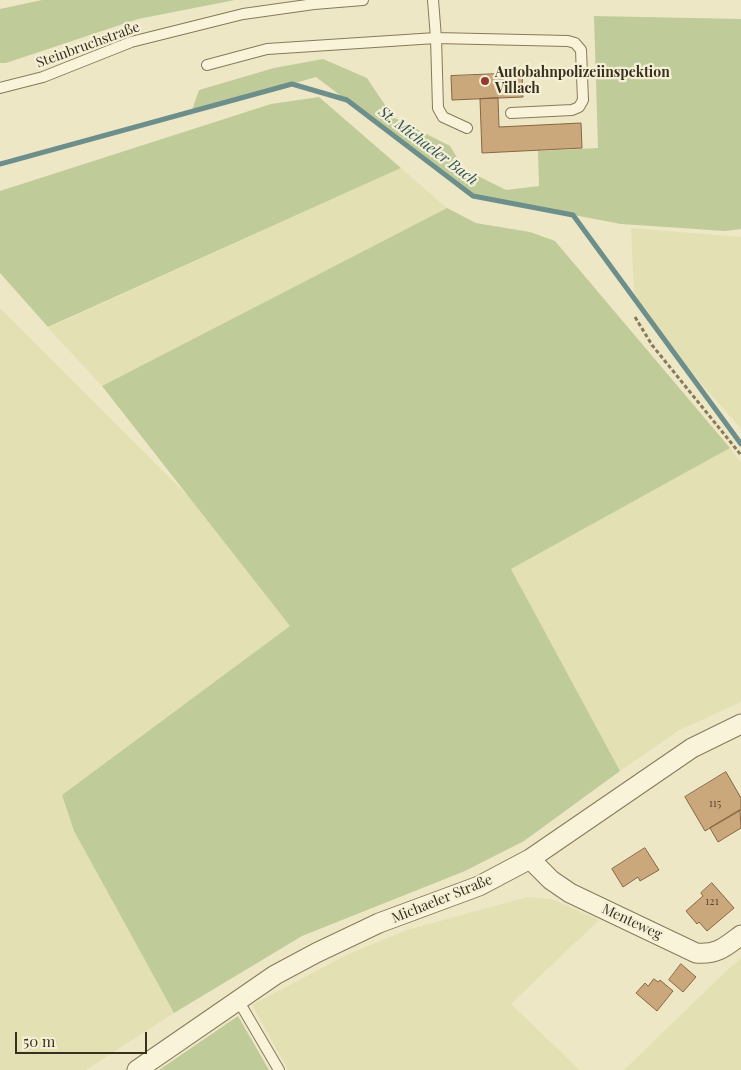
<!DOCTYPE html>
<meta charset="utf-8">
<style>
body{margin:0}
#map{position:relative;width:741px;height:1070px;overflow:hidden;background:#eee7c5;font-family:"Playfair Display",serif}
canvas{display:block}
.scale{position:absolute;left:15px;top:1032px;width:132px;height:22px;box-sizing:border-box;border:2px solid #392f1f;border-top:0;padding-left:6px;font-size:15px;line-height:18px;white-space:nowrap;color:#392f1f;-webkit-text-stroke:4px #f5f0d5;paint-order:stroke}
</style>
<div id="map">
<canvas width="741" height="1070"></canvas>
<div class="scale">50 m</div>
</div>
<script>
const ctx = document.querySelector('canvas').getContext('2d');
ctx.lineJoin = 'round';
function fill(path, color) { ctx.fillStyle = color; ctx.fill(path, 'evenodd'); }
function stroke(path, color, width, dash) { ctx.strokeStyle = color; ctx.lineWidth = width; ctx.lineCap = dash ? 'butt' : 'round'; ctx.setLineDash(dash || []); ctx.stroke(path); }
function label(font, color, halo, rows, align = 'center') {
  ctx.font = font + ' "Playfair Display",serif'; ctx.lineWidth = 4.5; ctx.setLineDash([]); ctx.textBaseline = 'middle'; ctx.strokeStyle = halo; ctx.fillStyle = color; for (const [text, x, y, turn = 0] of rows) {
    ctx.save(); ctx.translate(x, y); ctx.rotate((+turn || 0) * Math.PI / 180); ctx.textAlign = isNaN(turn) ? turn : align; if (halo) ctx.strokeText(text, 0, 0); ctx.fillText(text, 0, 0); ctx.restore();
  }
}
fill(new Path2D(`
 M401 168 447 208 102 386 48 328Z
 M631 228 741 237V429L658 334 634 292Z
 M0 308 194 502 291 626 62 795 74 831 174 1013 86 1070H0Z
 M730 448 741 462V702L678 731 620 771 511 569Z
 M527 897 551 899 599 920 511 1004 580 1070H288L252 1005 348 954 407 930Z
 M741 958V1070H624L723 974Z`), '#e3e1b3');
fill(new Path2D(`
 M42 0H235L138 19 6 63H0V9Z
 M594 16 741 19V229L725 231 621 224 473 196 316 77 191 113 199 90 274 68 323 59 367 78 393 117 450 146 464 169 506 190 539 186 538 151 598 148Z
 M319 97 401 168 48 327 0 273V191L271 104Z
 M447 208 476 223 530 232 555 241 730 448 511 569 620 771 524 841 465 871 302 936 174 1013 74 831 62 795 290 626 102 386Z
 M238 1016 269 1070H159Z`), '#bfcc99');
stroke(new Path2D(`
 M0 164 292 84 347 100 473 196 573 215 741 444`), '#6d8f8b', 5);
const building = new Path2D(`
 M522 73 523 97 452 100 451 76Z
 M498 98 499 127 581 123 582 148 482 153 480 99Z
 M726 772 741 798V810L705 831 685 797Z
 M740 810 741 828 718 842 710 828Z
 M645 848 659 870 640 881 638 877 623 887 612 869Z
 M712 883 734 908 707 931 699 922 697 924 686 911 703 896 701 893Z
 M681 964 696 977 683 992 669 980Z
 M654 979 658 982 660 980 673 991 657 1011 636 993 645 983 648 986Z`);
fill(building, '#cba77c');
stroke(building, '#876642', 1);
const lane = new Path2D(`
 M207 65 267 49 436 38 433 0
 M0 88 43 77 131 42 243 14 314 4 363 0
 M467 128 443 117 438 108 436 38 568 41 575 43 581 50 583 100 579 107 572 110 511 113
 M238 1000 279 1070`);
const street = new Path2D(`
 M530 859 551 880 570 893 696 953C717 955 725 947 741 935
 M137 1070 275 975 316 953 379 923 479 886 530 859 692 748 741 724`);
stroke(lane, '#88795b', 12);
stroke(street, '#88795b', 21);
stroke(new Path2D(`
 M635 317 652 345 741 455`), '#88795b', 3, [4, 2.5]);
stroke(lane, '#f8f3d9', 10);
stroke(street, '#f8f3d9', 19);
for (const [x, y, r, color] of [
 [485,81,5,"#96392c"]
]) { const dot = new Path2D(); dot.arc(x, y, r, 0, 2 * Math.PI); ctx.fillStyle = color; ctx.fill(dot); stroke(dot, '#f5f0d5', 2); }
label('11px', '#5e4d36', null, [
 ["115",715,804],
 ["121",712,902]
]);
label('14px', '#392f1f', '#f5f0d5', [
 ["Steinbruchstraße",88,45,-20],
 ["Michaeler Straße",442,899,-22],
 ["Menteweg",632,922,25]
]);
label('bold 14px', '#392f1f', '#f5f0d5', [
 ["Autobahnpolizeiinspektion",495,73],
 ["Villach",495,89]
], 'left');
label('italic 15px', '#2f5658', '#f5f0d5', [
 ["St. Michaeler Bach",428,146,37]
]);
</script>
